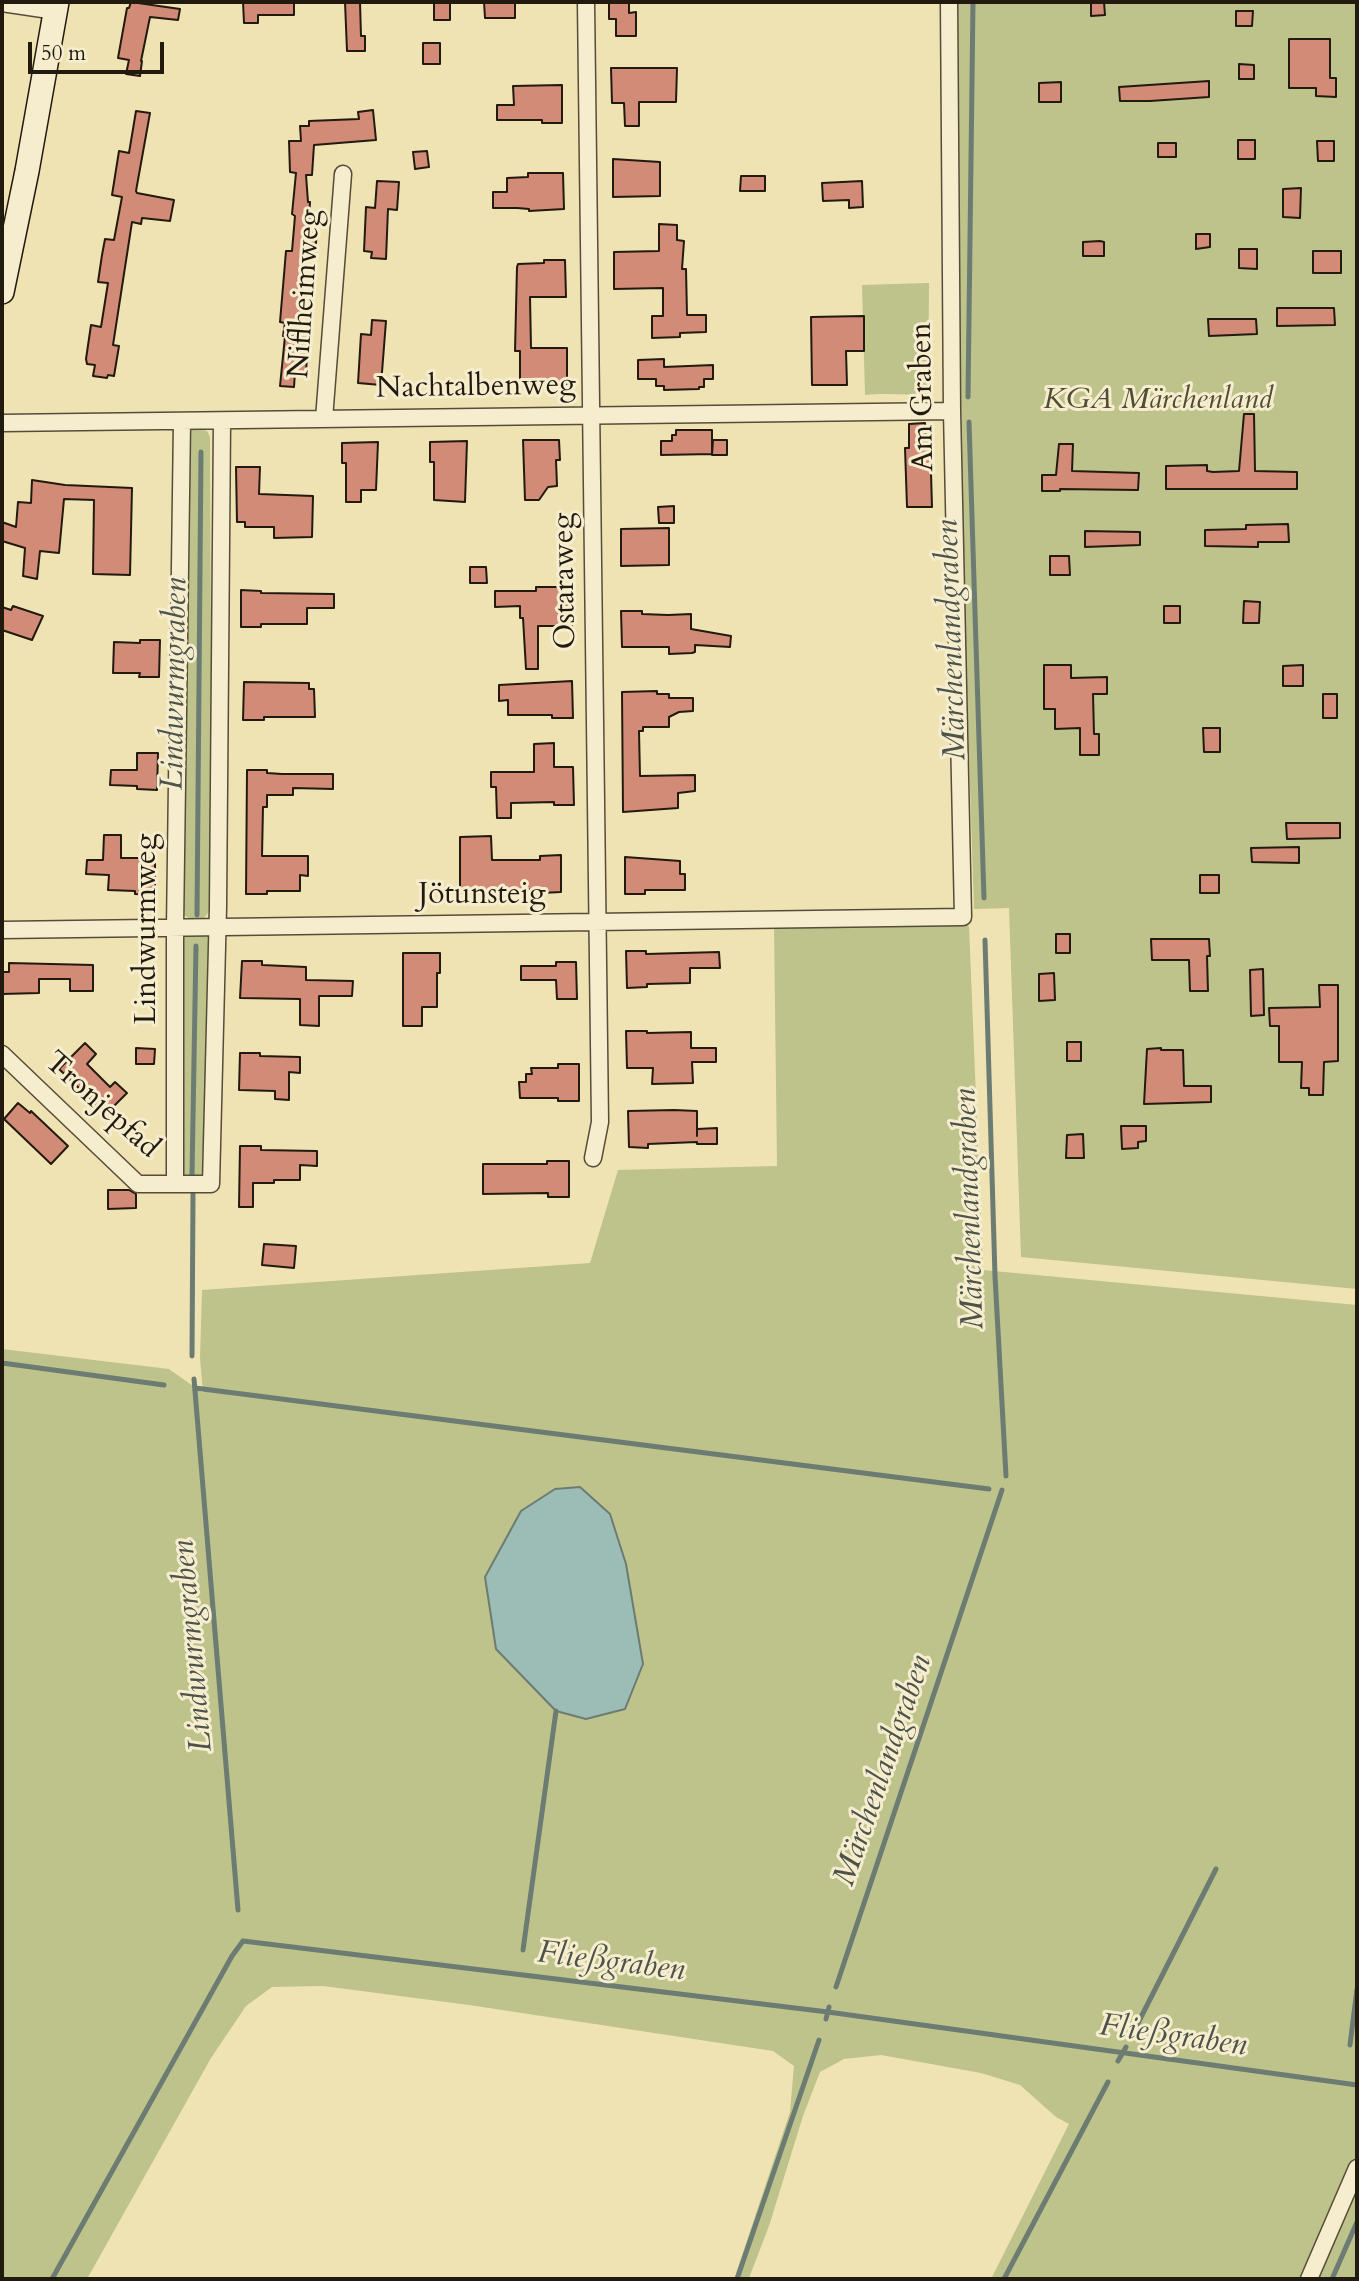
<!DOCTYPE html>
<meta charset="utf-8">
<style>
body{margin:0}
#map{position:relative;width:1359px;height:2281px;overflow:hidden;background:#f0e3b3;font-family:Cardo,serif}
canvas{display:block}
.frame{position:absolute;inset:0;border:4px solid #231a0f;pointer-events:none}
.scale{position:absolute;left:28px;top:42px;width:136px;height:32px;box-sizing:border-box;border:4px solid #231a0f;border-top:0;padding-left:9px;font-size:21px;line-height:24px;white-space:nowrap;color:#231a0f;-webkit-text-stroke:5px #f5edce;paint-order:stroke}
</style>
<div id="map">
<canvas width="1359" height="2281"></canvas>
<div class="frame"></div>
<div class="scale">50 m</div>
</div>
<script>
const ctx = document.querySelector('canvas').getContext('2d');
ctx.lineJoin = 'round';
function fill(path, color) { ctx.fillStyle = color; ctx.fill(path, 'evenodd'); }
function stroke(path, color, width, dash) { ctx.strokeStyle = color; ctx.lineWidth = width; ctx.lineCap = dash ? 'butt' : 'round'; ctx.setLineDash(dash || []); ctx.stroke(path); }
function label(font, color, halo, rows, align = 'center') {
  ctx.font = font + ' Cardo,serif'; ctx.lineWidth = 6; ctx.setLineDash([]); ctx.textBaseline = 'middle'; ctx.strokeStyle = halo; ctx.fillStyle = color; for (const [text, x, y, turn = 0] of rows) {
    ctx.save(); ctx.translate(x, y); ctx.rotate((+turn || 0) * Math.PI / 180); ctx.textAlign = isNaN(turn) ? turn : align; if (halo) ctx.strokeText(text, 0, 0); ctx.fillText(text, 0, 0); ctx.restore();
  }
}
fill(new Path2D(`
 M957 2H1357V1289L1021 1257 1009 908 974 909 958 416Z
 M929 283 928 395C906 395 887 393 865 395L862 285Z
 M197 428 207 431 210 437 212 903C207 922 195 926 181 912L186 439 191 430Z
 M774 926H969L983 1270 1357 1305V2279H991L1069 2124 1056 2117 1020 2085 981 2073 881 2055 844 2059 820 2072 803 2116 769 2226 749 2278 734 2279 790 2112 794 2066 773 2051 469 2005 323 1986 272 1987 246 2006 211 2058 87 2279H2V1349L169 1369 203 1393 200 1358 202 1290 590 1263 618 1170 777 1166ZM625 1709 586 1719 556 1711Z
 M203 933 209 937 210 947 205 1173 200 1179 181 1178 182 935Z`), '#bdc38a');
const water = new Path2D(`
 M580 1487 610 1514 626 1564 643 1664 625 1709 586 1719 556 1711 496 1649 485 1577 521 1511 555 1489Z`);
fill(water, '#9cbdb5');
stroke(water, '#6c7c73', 2);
stroke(new Path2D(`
 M968 397 973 2
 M969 422 984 898
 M197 915 201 452
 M985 940 995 1276 1006 1476
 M192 1175 196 946
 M192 1356 193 1194
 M2 1363 164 1385
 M194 1379 238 1910
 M195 1388 989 1489
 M243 1941 828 2012 1357 2085
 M523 1950 556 1711
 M836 1987 1002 1490
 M826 2019 829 2007
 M1135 2029 1216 1869
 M1350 2045 1357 1989
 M1118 2061 1126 2047
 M52 2279 232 1956 243 1941
 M737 2279 819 2040
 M1004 2279 1108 2082
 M1332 2279 1357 2222`), '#6c7c73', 5);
const building = new Path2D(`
 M131 2 180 9 178 20 150 17 141 61H142L140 76 126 74 129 60 118 58 127 8H129Z
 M243 2H294V15H258V23H244Z
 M345 2H360L361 36H365V51H347Z
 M434 2H450V20H434Z
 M484 2H515V18H485Z
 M609 2H629V13L636 12V36H616V19H609Z
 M1091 2H1104L1105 15 1091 16Z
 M1236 11H1253L1252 26H1236Z
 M1289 39H1330V78H1336V97L1316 96V88H1289Z
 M423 43H440V64H423Z
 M1239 64 1254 65V79H1239Z
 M611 68H677L676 102H639V126H625L624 103H612Z
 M1209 81V97L1150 101H1120L1119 87Z
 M1061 82V102H1039V83Z
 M562 85V123H542V120H497V105H514L513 86Z
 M373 110 376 140 314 145 312 175H306L308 202H310L309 217 318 218 315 254 305 253 298 337 283 336 285 323 280 322 286 251H292L295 216 292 214 296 173 290 172 289 141H301L300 126H309V121L359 119 358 112Z
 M136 111 150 113 136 191 137 193 174 200 170 221 142 218 141 224 132 222 113 345 119 346 114 376 108 375 107 378 93 376 95 365 87 364 86 359 91 325 101 327 108 283 98 282 102 255 105 239 114 240 122 197 112 195 119 151 129 153Z
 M1238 140H1255V159H1238Z
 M1317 141H1334V161H1318Z
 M1158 143H1176V157H1158Z
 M427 151 429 167 415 169 413 152Z
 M613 159 660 162V196L613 197Z
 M528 173H563L564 209 529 211V209L517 208H493V192H507V178L528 177Z
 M741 176H765V191H740Z
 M377 181 399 182 397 210 388 209 386 259 371 258 372 252 364 251 366 207 375 208Z
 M862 181 863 207 849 208V200L823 201 822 183Z
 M1301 188 1300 218 1283 217V189Z
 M659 224 677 225V240L684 241 682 269H686L687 315H706V332L680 333V337L652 338V316H663V288L614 289V252L659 251Z
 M1196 234H1210V247L1196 249Z
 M1100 241 1104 242V256H1083V242Z
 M1239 249H1257V269L1239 268Z
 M1313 251H1341V273H1313Z
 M544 260H565L566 297H530L531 348H567V384L520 382V351H515L517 267 518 264 544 263Z
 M1277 308H1334L1335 325 1277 326Z
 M864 316V351H846L847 385H812L811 317Z
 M1208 319H1256L1257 334 1209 336Z
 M372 320 386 321 381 385 358 383 361 334 371 335Z
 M285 336 308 338 306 373 295 372 294 387 280 386Z
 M664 359V367L713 365V379H704V387H699V389L664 390V386H656V379H638V360Z
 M1244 414H1254L1255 471 1297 472V489H1166V466L1207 465V471L1213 472 1239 471Z
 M925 423 926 439H930L932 507H907L905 448H909V424Z
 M676 430H712V454L661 455V441H672V435H676Z
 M523 440H559L560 460H556L557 486 548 487 539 500H525Z
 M713 440H727V455H712Z
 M467 441 465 502 434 500V462H430V442Z
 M378 442 376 490H361V502H346V463H342V443Z
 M1059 444H1073L1072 471 1139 473 1138 490 1060 489V491H1042V475H1056Z
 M236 467H260L259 494 313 496 312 537 274 538V527H245V522H237Z
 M32 480 65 485 132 488 130 575 93 574 94 500 64 499 59 553 40 551 37 579 23 576 25 548 2 541V522L16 527 18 502 31 503Z
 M674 506V523H659L658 507Z
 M1288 524 1289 542H1258V547L1205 546V530L1246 529V525Z
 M669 528V565L621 566V529Z
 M1085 531 1140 532V545L1085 547Z
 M1050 556H1069L1070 575H1050Z
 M470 567H486L487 583H470Z
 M536 587H572V626H538V669H526L523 618H520V606L495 607V591H536Z
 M241 590 261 591V593L334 594V608H307V624H261V627H241Z
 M1244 601 1260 602 1259 623H1243Z
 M13 606 43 616 32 640 2 630V607L11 610Z
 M1164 606H1180V623H1164Z
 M621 611H642V614L668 615 691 614V629L731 636 730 647 695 645V652L692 653 669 654V647H622Z
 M140 640H160L159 677H139L140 673H113L114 642 140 643Z
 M1044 665H1071V678L1107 677V694H1093L1094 734H1099V755H1080V728L1055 729V709H1044Z
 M1303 665V686H1283V666Z
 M572 681 573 718H552V715H508V700L499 701V685Z
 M244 682 309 683V689H314L315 717H264V720H243Z
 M657 691V694H669V698H693V711L679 712 669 717V727H643V731H639L640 776 695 775V791L678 793V808L623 812 622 692Z
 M1323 694H1337V718H1323Z
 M1203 728H1220V752H1204Z
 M554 743V767H573L574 805H554V802L511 803V818H497L496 787H491V772H534V744Z
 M137 753H158L157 790 137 789V786L110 785 111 770H137Z
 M247 770H267V773L282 774H333V789L293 788V795H267V807H263L262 856H308V876L300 875V891H267V894H246Z
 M1286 823H1340V838L1287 839Z
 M104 835H121V858H155V895L135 894V891L108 890 109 875 86 874 87 860H103Z
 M491 836 492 860H540V856L561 855V892L541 893V889L460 893V837Z
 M1299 847V863L1252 862 1251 848Z
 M625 857 680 861V874H685V890H645V894H625Z
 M1200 875H1219V893H1200Z
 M1056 934H1070V953H1056Z
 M1151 939H1209L1210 956H1207L1208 991H1190L1189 960H1152Z
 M626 951H646V954L719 952 720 968H690V983L647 984V987L627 988Z
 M403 953H440V973H437V1007H422V1026H403Z
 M242 961H262V965L306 967V980L353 981 352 996H319V1026L300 1025V999L240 998Z
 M556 962H576L577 999H557L556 980H521V966H556Z
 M9 963 93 965V991H70V979H39V993L2 994V972H9Z
 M1263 969 1264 1015 1251 1016 1250 970Z
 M1054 973 1055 1000 1039 1001V974Z
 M1319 985H1338V1061L1324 1062 1323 1095H1309V1088H1301L1302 1062H1279V1026H1270L1269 1008 1320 1007Z
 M626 1031H647V1033L691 1032V1048H716V1062H692L693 1083 652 1084 653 1068H627Z
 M1067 1042H1081V1061H1067Z
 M85 1043 96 1054 87 1064 110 1087 115 1082 127 1093 106 1114 59 1069Z
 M136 1048 155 1049 154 1064H136Z
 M1161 1048V1050H1183L1184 1086H1211V1102L1144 1104 1147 1049Z
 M240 1053H260V1056L300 1057V1073L289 1072V1100L275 1099V1091L239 1090Z
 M558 1064H579V1101H558V1098H520L519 1082H526V1074H532L531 1068H558Z
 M18 1103 30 1113 31 1111 68 1146 51 1164 4 1119Z
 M674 1110 697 1111V1136V1129L717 1128V1144H697V1142L648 1144V1148L629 1147 628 1111Z
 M1121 1126H1146V1141L1138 1142V1148L1122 1149Z
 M1083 1134 1084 1158H1066L1067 1135Z
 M240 1146H261V1150L317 1151V1166L300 1165V1180H274V1183H253V1207H239Z
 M547 1161H569V1197H548V1193L483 1194V1164H547Z
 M108 1190H129L136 1194V1208L108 1209Z
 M264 1244 296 1246 294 1268 262 1265Z`);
fill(building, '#d18b77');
stroke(building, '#231a0f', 2);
const street = new Path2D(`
 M586 2 600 1122 593 1158
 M2 3 56 11
 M324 419 343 174
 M2 423 952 411
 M2 930 963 917 952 411 949 2
 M2 1054 138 1184H211L218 907 222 422
 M175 1184V927L182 422
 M1309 2279 1357 2168`);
const secondary = new Path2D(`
 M2 292 27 171 57 2`);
stroke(street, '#564c38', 19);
stroke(secondary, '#231a0f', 26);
stroke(street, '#f5edce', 16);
stroke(secondary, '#f5edce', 23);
label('30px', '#231a0f', '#f5edce', [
 ["Niflheimweg",306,294,-86],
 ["Nachtalbenweg",476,388,-1],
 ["Am Graben",924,397,-91],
 ["Ostaraweg",566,581,-91],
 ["Jötunsteig",482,896],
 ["Lindwurmweg",148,929,-90],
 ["Tronjepfad",101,1106,42]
]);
label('italic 30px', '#514d34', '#f5edce', [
 ["KGA Märchenland",1158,401]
]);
label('italic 32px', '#4d5349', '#f5edce', [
 ["Märchenlandgraben",953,640,-92],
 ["Lindwurmgraben",176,684,-89],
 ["Märchenlandgraben",971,1209,-92],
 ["Lindwurmgraben",194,1646,-95],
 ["Märchenlandgraben",884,1771,-71],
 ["Fließgraben",611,1963,7],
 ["Fließgraben",1173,2037,8]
]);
</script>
